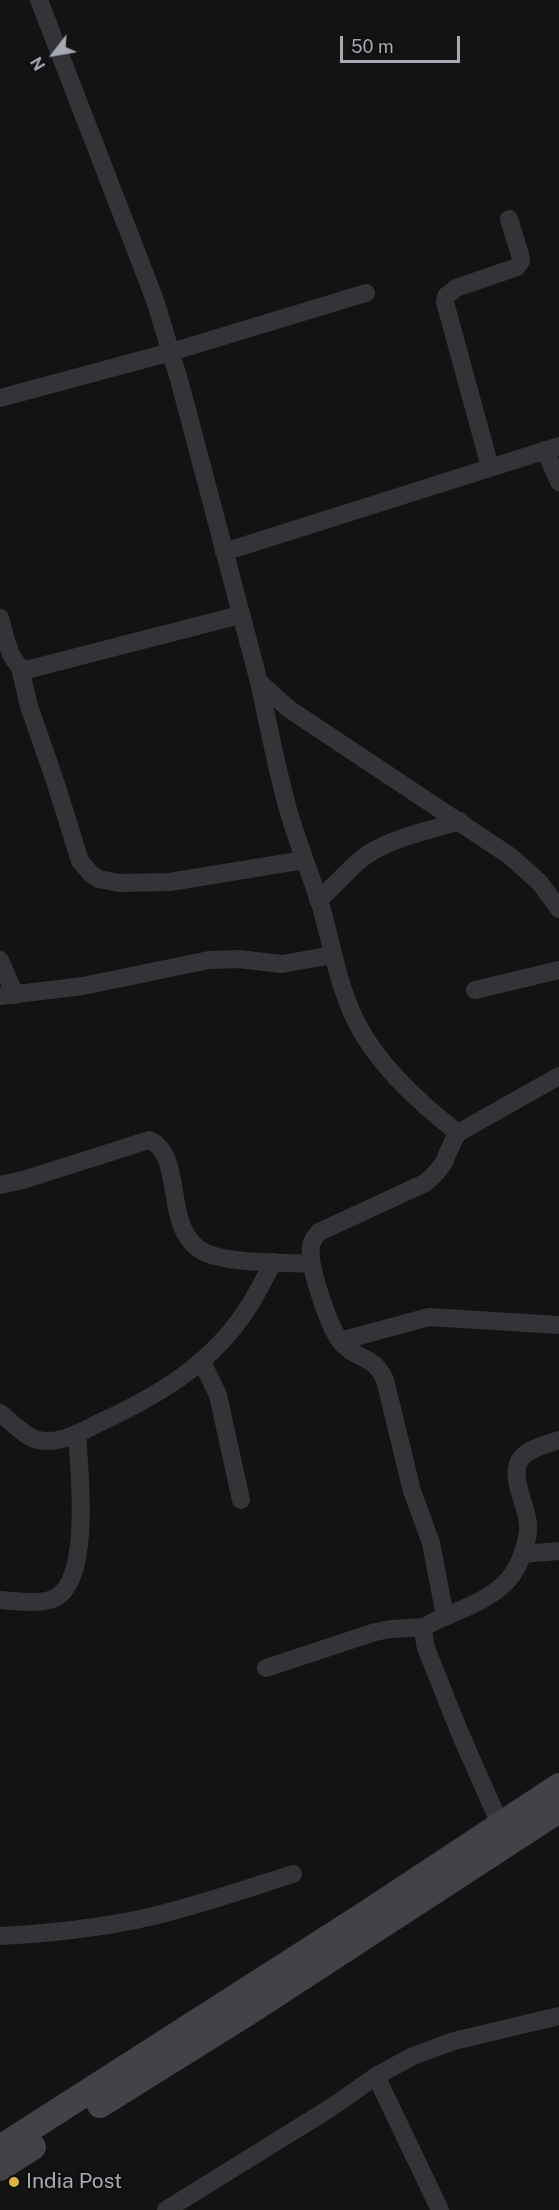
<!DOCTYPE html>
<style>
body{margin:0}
#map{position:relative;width:559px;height:2210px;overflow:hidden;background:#131314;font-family:"Public Sans",sans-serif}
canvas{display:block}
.north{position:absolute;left:24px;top:24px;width:60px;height:60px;-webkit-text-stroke:4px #0e0e0f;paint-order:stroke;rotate:239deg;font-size:16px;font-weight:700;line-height:24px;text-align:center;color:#a6a9b3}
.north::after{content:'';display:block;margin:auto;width:21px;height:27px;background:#a6a9b3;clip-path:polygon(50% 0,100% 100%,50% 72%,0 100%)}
.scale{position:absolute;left:340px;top:36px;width:120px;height:27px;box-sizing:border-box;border:3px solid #a6a9b3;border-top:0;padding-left:8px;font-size:18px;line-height:21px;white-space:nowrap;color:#a6a9b3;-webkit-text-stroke:4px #0e0e0f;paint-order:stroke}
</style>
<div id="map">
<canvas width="559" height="2210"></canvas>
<div class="north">N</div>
<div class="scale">50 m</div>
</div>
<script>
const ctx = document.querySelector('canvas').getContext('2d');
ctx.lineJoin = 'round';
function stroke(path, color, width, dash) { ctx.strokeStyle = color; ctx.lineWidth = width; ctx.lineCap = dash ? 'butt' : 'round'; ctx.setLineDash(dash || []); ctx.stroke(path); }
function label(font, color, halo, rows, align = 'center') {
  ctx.font = font + ' "Public Sans",sans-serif'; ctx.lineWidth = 4.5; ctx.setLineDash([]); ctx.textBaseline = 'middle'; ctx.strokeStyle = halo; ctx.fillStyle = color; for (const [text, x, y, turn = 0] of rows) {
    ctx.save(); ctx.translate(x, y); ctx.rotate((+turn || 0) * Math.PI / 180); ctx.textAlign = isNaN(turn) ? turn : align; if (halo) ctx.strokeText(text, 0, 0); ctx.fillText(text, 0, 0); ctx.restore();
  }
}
stroke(new Path2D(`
 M39 0 155 300 180 383 259 682 289 709 510 856 540 883 559 909
 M0 398 171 352 366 293
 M545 450 559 482
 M490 467 445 302 446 296 456 288 517 267 521 261 520 255 509 219
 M224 552 559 446
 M0 618C5 634 9 664 26 670L240 615
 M20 668 29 706 56 784 80 861 91 874 99 879 119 883 170 882 304 860
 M259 682C268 723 276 765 287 806 297 842 311 875 322 910 333 950 339 990 359 1027 381 1068 422 1105 458 1133
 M318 900C333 888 345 873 359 861 383 839 429 831 460 821
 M0 960 15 995
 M475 990 559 970
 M0 996 83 986 209 960 239 959 282 964 333 955
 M0 1185 23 1180 149 1140C187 1156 160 1232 206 1253 232 1264 282 1262 311 1264
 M340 1341 429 1317 559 1325
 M202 1362 218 1395 241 1500
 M0 1413C11 1421 25 1437 38 1440 61 1445 82 1431 103 1421 161 1394 214 1362 249 1306 258 1292 265 1277 273 1262
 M522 1554 559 1551
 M0 1600C16 1601 41 1605 55 1598 92 1580 79 1468 77 1433
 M445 1616 431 1543 412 1491 385 1380C374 1354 354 1360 340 1341 329 1326 308 1266 311 1248 311 1241 315 1237 319 1232L425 1183C433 1176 441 1169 445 1160 450 1148 450 1145 458 1133L559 1076
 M266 1668 375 1632 391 1629 425 1627
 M500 1824 459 1731 426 1648 423 1632 425 1627 433 1622C459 1610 498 1598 514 1572 522 1559 529 1539 528 1524 527 1504 507 1474 522 1457 530 1448 548 1444 559 1440
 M0 1936C57 1933 114 1927 169 1912 211 1901 252 1887 293 1874
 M376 2076 440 2210
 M166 2210 332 2107 376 2076 413 2056 454 2041 559 2016`), '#343438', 18);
stroke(new Path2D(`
 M100 2105 249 2012 559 1810
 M0 2148 367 1913 559 1786
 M0 2168 33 2147`), '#424348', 26);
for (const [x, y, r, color] of [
 [14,2182,6,"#dcb443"]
]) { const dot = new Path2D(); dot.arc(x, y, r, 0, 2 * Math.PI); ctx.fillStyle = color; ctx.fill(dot); stroke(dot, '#0e0e0f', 2); }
label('21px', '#a6a9b3', '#0e0e0f', [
 ["India Post",26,2182]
], 'left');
</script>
